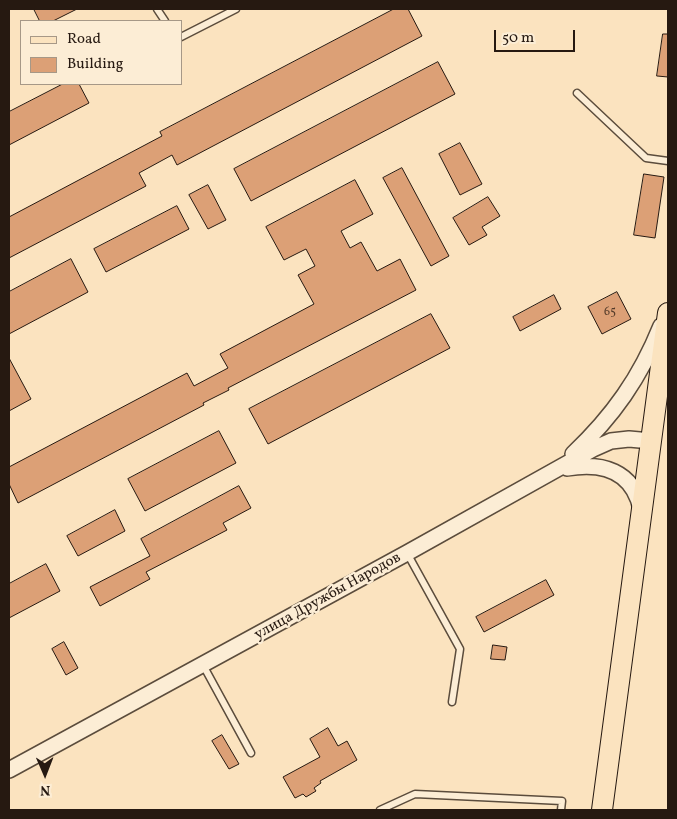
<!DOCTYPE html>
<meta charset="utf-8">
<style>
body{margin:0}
#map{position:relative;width:677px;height:819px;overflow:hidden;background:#fbe3bf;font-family:Vollkorn,serif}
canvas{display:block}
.frame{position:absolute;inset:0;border:10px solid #261911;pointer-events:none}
.legend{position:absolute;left:20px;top:20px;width:162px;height:65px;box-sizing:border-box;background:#fcedd5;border:1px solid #a69887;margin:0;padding:6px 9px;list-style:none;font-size:15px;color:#261911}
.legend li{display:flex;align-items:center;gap:10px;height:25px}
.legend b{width:25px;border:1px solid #a69887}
.north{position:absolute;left:20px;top:749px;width:50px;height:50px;-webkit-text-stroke:4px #fcedd5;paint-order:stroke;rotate:179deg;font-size:14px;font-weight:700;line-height:20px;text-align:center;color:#261911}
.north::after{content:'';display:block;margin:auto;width:18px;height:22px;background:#261911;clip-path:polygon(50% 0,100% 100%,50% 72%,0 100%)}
.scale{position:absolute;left:494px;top:30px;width:81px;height:22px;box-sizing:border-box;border:2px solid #261911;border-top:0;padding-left:6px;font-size:15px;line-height:18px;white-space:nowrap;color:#261911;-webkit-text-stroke:4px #fcedd5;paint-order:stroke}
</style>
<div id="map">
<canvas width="677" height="819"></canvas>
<div class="frame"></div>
<ul class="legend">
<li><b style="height:6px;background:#fbe3bf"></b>Road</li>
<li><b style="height:14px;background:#dca076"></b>Building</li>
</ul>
<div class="north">N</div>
<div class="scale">50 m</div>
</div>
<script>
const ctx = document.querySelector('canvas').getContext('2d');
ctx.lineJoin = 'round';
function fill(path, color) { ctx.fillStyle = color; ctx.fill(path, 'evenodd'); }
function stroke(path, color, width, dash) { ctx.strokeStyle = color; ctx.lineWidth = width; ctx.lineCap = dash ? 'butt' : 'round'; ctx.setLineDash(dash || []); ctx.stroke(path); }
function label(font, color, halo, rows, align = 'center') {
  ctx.font = font + ' Vollkorn,serif'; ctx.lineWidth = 4.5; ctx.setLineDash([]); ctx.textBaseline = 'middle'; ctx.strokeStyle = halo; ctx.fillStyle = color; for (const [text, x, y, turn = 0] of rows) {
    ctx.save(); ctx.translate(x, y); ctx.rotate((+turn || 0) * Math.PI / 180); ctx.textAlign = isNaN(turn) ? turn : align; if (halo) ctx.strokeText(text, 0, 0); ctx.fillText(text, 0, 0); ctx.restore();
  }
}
const building = new Path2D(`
 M34 9H77L53 21H40Z
 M394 9H408L422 36 177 165 172 155 139 173 146 186 9 258V217L162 136 160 132Z
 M663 34H668V77L657 76Z
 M438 62 455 94 251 201 234 169Z
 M63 84H79L89 103 9 145V112Z
 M460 143 482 184 460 195 439 154Z
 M402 168 449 256 431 266 383 178Z
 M644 174 664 177 655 238 634 235Z
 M355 180 373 214 341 231 350 248 361 242 377 271 400 259 416 290 228 388 229 390 203 403 204 405 18 503 9 484V467L187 373 194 386 228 368 220 354 314 304 298 275 315 266 306 249 284 260 266 227Z
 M208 185 226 220 208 229 189 195Z
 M488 197 500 216 482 227 487 235 469 245 453 218Z
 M177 206 189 229 106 272 94 249Z
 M71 259 88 292 9 334V292Z
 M617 292 631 319 602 334 588 307Z
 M554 295 561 309 520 331 513 317Z
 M431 314 450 348 268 444 249 409Z
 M9 358 31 399 9 411Z
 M219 431 236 463 145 511 128 479Z
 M239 486 251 508 223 523 227 530 146 572 150 579 100 606 90 587 150 556 141 539Z
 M115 510 125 531 78 556 67 536Z
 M46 564 60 591 9 618V584Z
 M546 580 554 595 484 632 476 617Z
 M64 642 78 668 66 675 52 649Z
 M493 645 507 647 505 660 491 659Z
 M328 728 338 746 347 741 357 760 320 781 321 783 314 788 316 791 306 797 303 794 295 798 283 777 320 757 310 739Z
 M222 735 239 764 229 769 212 741Z`);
fill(building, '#dca076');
stroke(building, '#261911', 1);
const service = new Path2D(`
 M157 9 165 21
 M181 37 236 9
 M577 93 646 158 668 161
 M407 553 460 649 452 702
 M203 665 251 753
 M380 810 415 794 562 801 561 810`);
const tertiary = new Path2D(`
 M573 454C613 416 640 378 661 326
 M567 468C602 462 633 471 641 509
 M9 770 407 553 593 449 611 441 629 439 651 441`);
const primary = new Path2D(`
 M602 810 668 313`);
stroke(service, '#5b4c3c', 9);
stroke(tertiary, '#5b4c3c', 18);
stroke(primary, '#261911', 22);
stroke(service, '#fcedd5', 6);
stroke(tertiary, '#fcedd5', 15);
stroke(primary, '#fbe3bf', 20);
label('12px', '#543b2a', null, [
 ["65",610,313]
]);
label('15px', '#261911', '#fcedd5', [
 ["улица Дружбы Народов",328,597,-29]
]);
</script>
